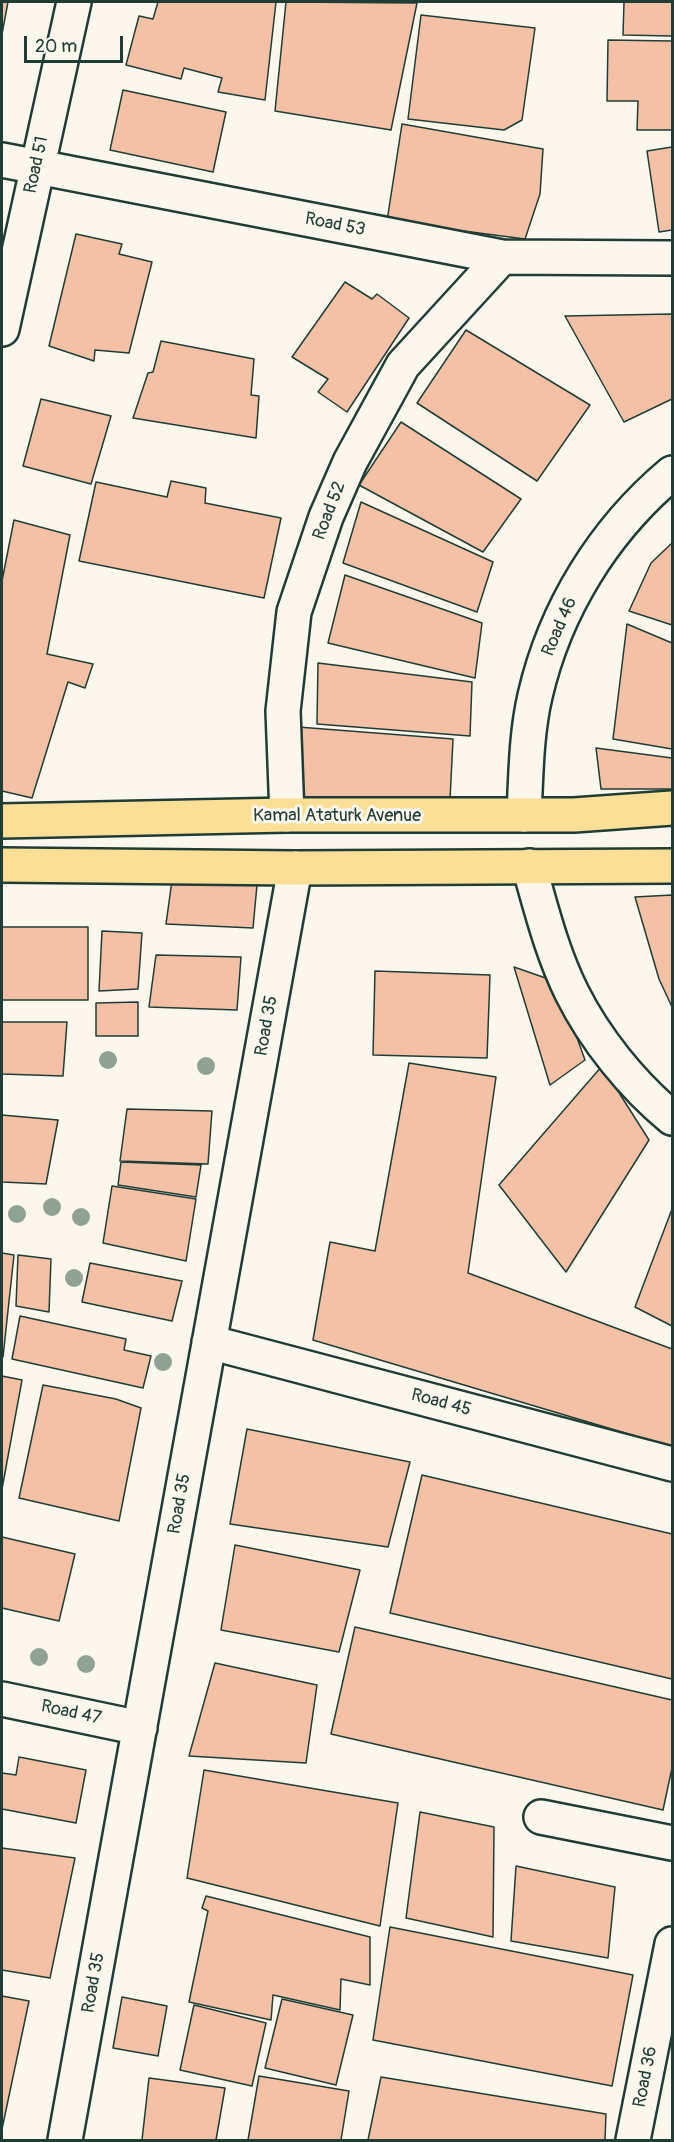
<!DOCTYPE html>
<style>
body{margin:0}
#map{position:relative;width:674px;height:2142px;overflow:hidden;background:#fbf7ec;font-family:Pangolin,sans-serif}
canvas{display:block}
.frame{position:absolute;inset:0;border:3px solid #1f3d34;pointer-events:none}
.scale{position:absolute;left:24px;top:36px;width:99px;height:27px;box-sizing:border-box;border:3px solid #1f3d34;border-top:0;padding-left:8px;font-size:18px;line-height:21px;white-space:nowrap;color:#1f3d34;-webkit-text-stroke:4px #fbf7ec;paint-order:stroke}
</style>
<div id="map">
<canvas width="674" height="2142"></canvas>
<div class="frame"></div>
<div class="scale">20 m</div>
</div>
<script>
const ctx = document.querySelector('canvas').getContext('2d');
ctx.lineJoin = 'round';
function fill(path, color) { ctx.fillStyle = color; ctx.fill(path, 'evenodd'); }
function stroke(path, color, width, dash) { ctx.strokeStyle = color; ctx.lineWidth = width; ctx.lineCap = dash ? 'butt' : 'round'; ctx.setLineDash(dash || []); ctx.stroke(path); }
function label(font, color, halo, rows, align = 'center') {
  ctx.font = font + ' Pangolin,sans-serif'; ctx.lineWidth = 6; ctx.setLineDash([]); ctx.textBaseline = 'middle'; ctx.strokeStyle = halo; ctx.fillStyle = color; for (const [text, x, y, turn = 0] of rows) {
    ctx.save(); ctx.translate(x, y); ctx.rotate((+turn || 0) * Math.PI / 180); ctx.textAlign = isNaN(turn) ? turn : align; if (halo) ctx.strokeText(text, 0, 0); ctx.fillText(text, 0, 0); ctx.restore();
  }
}
const building = new Path2D(`
 M2 2H8L2 34Z
 M158 2H276L265 100 218 92 222 78 184 68 181 79 126 65 139 16 153 19Z
 M286 2 417 3 391 130 275 111Z
 M624 2H672V36L623 35Z
 M421 15 535 28 522 120 504 130 408 119Z
 M608 40 672 41V130H637L638 101H607Z
 M123 90 226 112 213 172 110 150Z
 M402 124 543 149 540 194 525 239 387 221Z
 M672 147V230L659 232 647 151Z
 M76 234 122 244 119 254 152 262 129 353 95 350 94 361 49 346Z
 M345 282 372 299 377 294 409 318 347 412 318 392 328 379 292 357Z
 M672 314V399L624 422 565 316Z
 M466 330 590 405 537 481 417 403Z
 M161 341 254 359 251 395 259 396 256 438 133 418 148 373 153 372Z
 M41 399 111 416 91 484 23 466Z
 M401 422 521 499 483 552 359 485Z
 M171 481 206 488 205 503 281 518 264 598 79 561 96 482 167 497Z
 M361 502 493 562 477 612 343 563Z
 M14 520 70 535 47 654 93 664 85 688 68 682 32 798 2 791V581Z
 M672 543V625L629 611 651 563Z
 M345 575 482 623 475 678 328 643Z
 M627 624 672 643V749L613 739Z
 M318 663 472 682 470 736 317 724Z
 M298 727 453 739 450 800 298 799Z
 M596 748 672 758V789H601Z
 M173 873 258 874 253 928 166 924Z
 M672 895V1007L659 979 635 897Z
 M2 927H88V1000H2Z
 M102 931 142 933 138 989 99 991Z
 M156 955 241 957 237 1010 149 1007Z
 M514 967 557 982 585 1060 550 1085Z
 M375 971 490 975 487 1058 373 1055Z
 M138 1002V1036H96V1003Z
 M2 1022H67L63 1076 2 1074Z
 M409 1063 496 1077 468 1273 672 1349V1447L313 1340 330 1242 375 1251Z
 M602 1066 649 1140 566 1272 499 1185Z
 M127 1109 212 1111 208 1164 120 1161Z
 M2 1115 58 1120 46 1184 2 1182Z
 M121 1162 201 1165 196 1197 118 1185Z
 M112 1186 196 1199 186 1261 103 1243Z
 M672 1209V1326L635 1307Z
 M2 1253 14 1255 3 1357 2 1356Z
 M18 1255 51 1259 49 1312 16 1306Z
 M90 1263 182 1281 172 1321 82 1302Z
 M20 1316 126 1339 124 1350 151 1356 143 1388 12 1359Z
 M2 1376 22 1380 2 1489Z
 M43 1385 116 1399 141 1408 119 1521 19 1498Z
 M247 1429 410 1462 388 1547 230 1524Z
 M422 1475 672 1534V1679L390 1613Z
 M2 1537 75 1554 59 1621 2 1608Z
 M235 1545 360 1570 339 1652 221 1630Z
 M355 1627 672 1700V1768L663 1810 331 1734Z
 M215 1663 317 1685 306 1763 189 1756Z
 M19 1757 86 1770 76 1823 2 1809V1773L16 1775Z
 M204 1770 398 1803 380 1926 187 1878Z
 M420 1812 494 1827 493 1937 406 1918Z
 M2 1848 75 1858 50 1978 2 1970Z
 M516 1866 615 1887 608 1958 511 1941Z
 M206 1896 370 1937V1985L341 1979 340 2010 273 1995 271 2020 189 2002 208 1911 202 1908Z
 M390 1927 633 1975 612 2086 373 2040Z
 M2 1996 29 2001 2 2129Z
 M122 1997 167 2006 158 2056 113 2048Z
 M282 1999 353 2015 336 2085 265 2068Z
 M194 2005 266 2023 252 2086 180 2070Z
 M259 2076 349 2091 341 2140H248Z
 M381 2077 606 2114 605 2140H368Z
 M149 2078 225 2088 216 2140H142Z`);
fill(building, '#f5c1a6');
stroke(building, '#1f3d34', 1.5);
const minor = new Path2D(`
 M2 160 502 257 672 258
 M2 329 74 2
 M287 815 283 711 294 612 326 517 350 462 403 365 502 257
 M524 815C526 776 526 735 535 696 555 609 604 530 672 473
 M529 866C541 908 552 953 572 993 595 1039 632 1085 672 1118
 M209 1342 672 1464
 M2 1699 140 1728
 M541 1817 672 1843
 M65 2140 295 868
 M633 2140 672 1944`);
const major = new Path2D(`
 M2 821 287 815H574L672 808
 M2 865 295 868 672 866`);
stroke(minor, '#1f3d34', 38);
stroke(major, '#1f3d34', 38);
stroke(minor, '#fbf7ec', 33);
stroke(major, '#fbdf96', 33);
ctx.fillStyle = '#90a293';
for (const [x, y] of [
 [108,1060],
 [206,1066],
 [52,1207],
 [17,1214],
 [81,1217],
 [74,1278],
 [163,1362],
 [39,1657],
 [86,1664]
]) { ctx.beginPath(); ctx.arc(x, y, 9, 0, 2 * Math.PI); ctx.fill(); }
label('18px', '#1f3d34', '#fbf7ec', [
 ["Road 51",37,165,-78],
 ["Road 53",335,225,11],
 ["Road 52",330,511,-69],
 ["Road 46",560,627,-67],
 ["Kamal Ataturk Avenue",337,816],
 ["Road 35",267,1026,-80],
 ["Road 45",441,1403,15],
 ["Road 35",180,1504,-80],
 ["Road 47",71,1713,12],
 ["Road 35",94,1983,-80],
 ["Road 36",646,2077,-79]
]);
</script>
